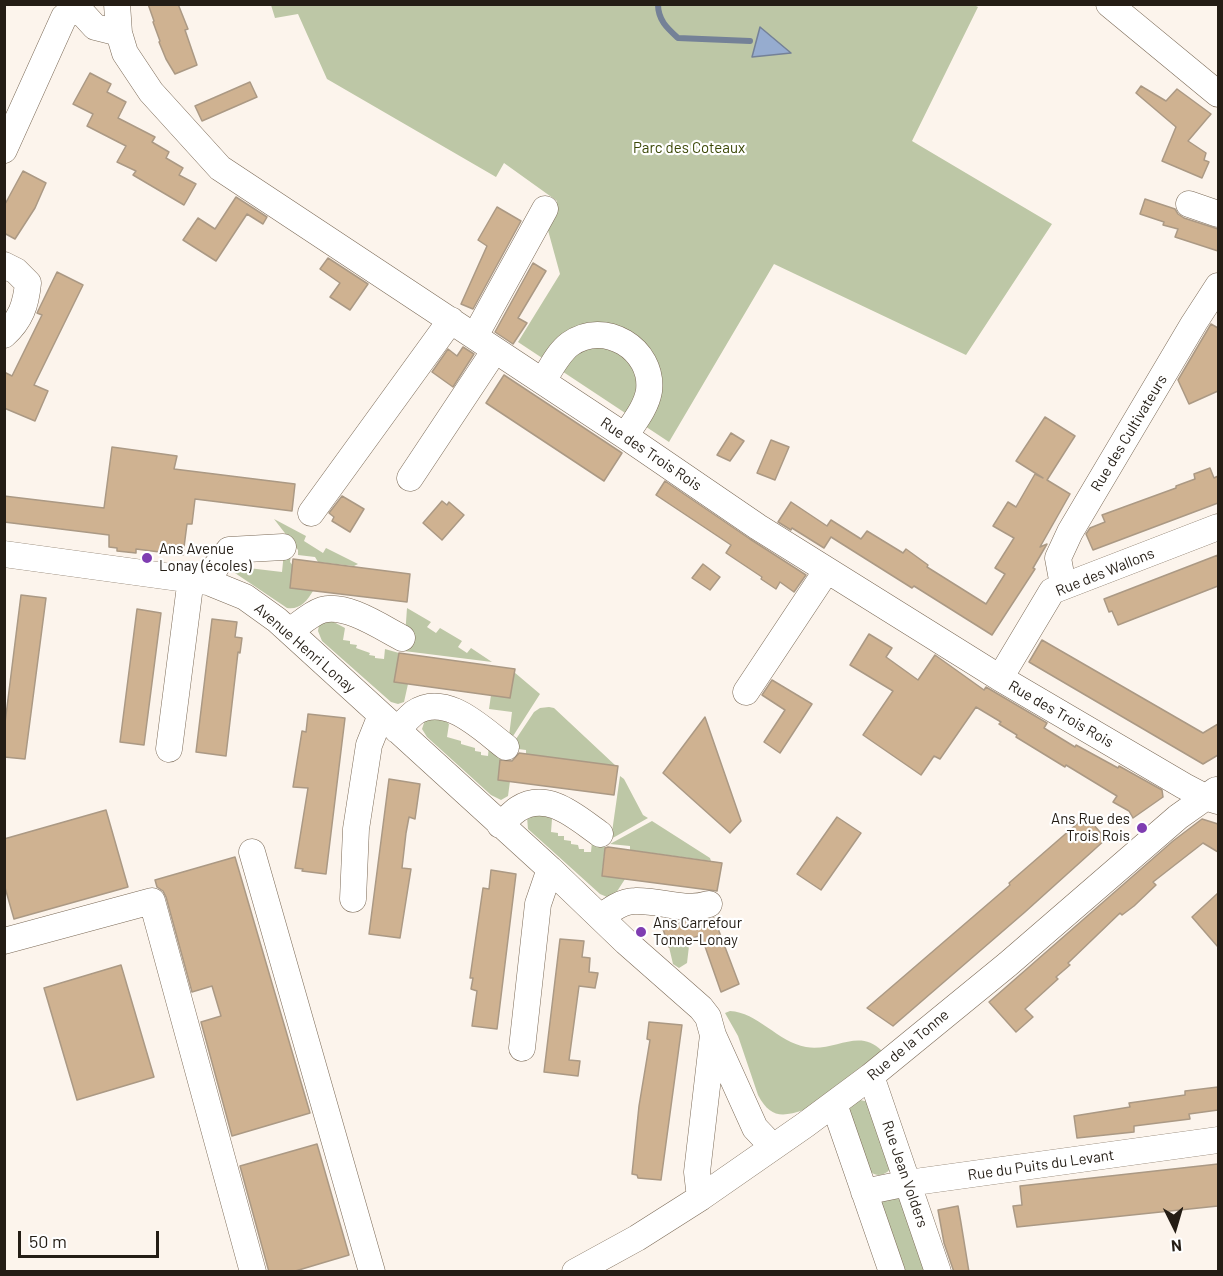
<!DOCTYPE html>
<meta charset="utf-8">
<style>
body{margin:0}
#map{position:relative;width:1223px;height:1276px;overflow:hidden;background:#fcf4ec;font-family:Barlow,sans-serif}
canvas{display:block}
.frame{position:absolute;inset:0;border:6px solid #241d15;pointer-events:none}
.north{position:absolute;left:1145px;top:1198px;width:60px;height:60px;-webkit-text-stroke:4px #fff;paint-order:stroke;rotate:175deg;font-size:16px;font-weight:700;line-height:24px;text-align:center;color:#241d15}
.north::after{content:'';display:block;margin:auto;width:21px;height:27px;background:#241d15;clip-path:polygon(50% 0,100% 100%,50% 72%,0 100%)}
.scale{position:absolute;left:18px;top:1231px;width:141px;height:27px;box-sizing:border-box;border:3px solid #241d15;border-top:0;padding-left:8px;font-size:18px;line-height:21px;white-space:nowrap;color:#241d15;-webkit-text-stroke:4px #fff;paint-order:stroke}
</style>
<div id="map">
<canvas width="1223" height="1276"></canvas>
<div class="frame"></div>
<div class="north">N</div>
<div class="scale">50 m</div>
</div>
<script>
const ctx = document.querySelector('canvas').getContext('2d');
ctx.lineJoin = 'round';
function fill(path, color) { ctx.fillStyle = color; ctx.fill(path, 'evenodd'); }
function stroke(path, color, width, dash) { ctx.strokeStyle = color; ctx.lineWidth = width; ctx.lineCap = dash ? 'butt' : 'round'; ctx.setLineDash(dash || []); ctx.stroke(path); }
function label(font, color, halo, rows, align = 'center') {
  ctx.font = font + ' Barlow,sans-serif'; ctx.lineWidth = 4.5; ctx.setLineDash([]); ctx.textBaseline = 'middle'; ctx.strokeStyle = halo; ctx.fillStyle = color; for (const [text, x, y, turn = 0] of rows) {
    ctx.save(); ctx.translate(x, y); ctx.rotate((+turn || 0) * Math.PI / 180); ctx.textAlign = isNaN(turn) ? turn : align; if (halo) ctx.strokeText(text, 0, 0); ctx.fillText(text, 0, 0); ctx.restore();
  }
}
fill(new Path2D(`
 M271 5H974L978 7 912 141 1052 224 966 355 774 264 669 442 518 342 560 274 546 223 557 201 504 163 496 177 327 79 298 14 275 18Z
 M274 519 306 536 304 541 323 553 326 548 358 564 354 566 318 562 315 557 298 555V550Z
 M285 542 292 550 290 562 313 591C307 601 300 610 287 608L232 571 233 565 240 560V567L282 572Z
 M407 608 431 622 427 627 436 633 440 628 462 641 458 647 467 653 471 648 492 662 404 651Z
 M328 619 345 628 343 640 350 641V644L357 645 356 648 370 653 369 655 375 656V658L384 659 385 649 399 653 394 682 408 684 404 702 398 704 391 702 322 641 318 631 319 625Z
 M514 672 540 694 508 744 512 712 489 709 491 695 510 698Z
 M549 707 554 708 616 766 526 754V750L510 748 534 712 540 708Z
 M426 717 443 719 449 724 447 737 461 741V744L475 748V751L481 752V755L488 756 489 745 502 750 498 779 510 781 508 796 501 800 491 795 427 737 422 729Z
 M620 776 624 779 643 815 648 818 611 839Z
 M541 811 552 819 551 832 558 833V836H564V840L571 841V844L578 845 579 849H584V852H591L592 842 603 843 605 846 602 875 625 879 616 893 607 897 600 894 528 829 527 817Z
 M652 821 710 858 711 861 630 850V846L610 844Z
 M687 940 689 946 687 963 679 968 673 964 669 947Z
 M730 1011C757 1012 778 1042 806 1047 835 1052 859 1027 882 1051L804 1110C782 1117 770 1118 758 1095L738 1036 725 1013Z
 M860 1100 869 1102 892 1167C886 1175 878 1178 869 1171L848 1111 850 1107Z
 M902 1196 931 1271H900L880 1206 881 1201Z`), '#bdc7a6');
const water = new Path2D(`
 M760 27 791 53 752 57Z`);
fill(water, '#96accf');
stroke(water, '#748197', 1.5);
stroke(new Path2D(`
 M658 4C658 20 667 28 678 38L750 41`), '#748197', 6);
const building = new Path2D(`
 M148 4H178L188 29 185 30 197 65 175 74 166 59 159 42 160 41 153 22 154 21Z
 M90 73 111 84 107 92 126 102 118 118 155 137 152 142 169 152 166 158 183 168 179 175 196 184 184 205 133 175 136 171 117 162 126 146 87 126 93 114 73 104Z
 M250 82 257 97 202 121 195 106Z
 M1141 86 1166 101 1177 89 1211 114 1188 141 1206 153 1204 160 1209 162 1202 178 1162 161 1176 127 1136 93Z
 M23 171 46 183 35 208 15 239 4 233V206Z
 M236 197 267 217 263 224 247 214 216 261 183 240 198 218 215 229Z
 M1145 199 1175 209 1178 214 1184 218 1218 229V251L1175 237 1178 229 1163 225 1164 222 1140 214Z
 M497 207 521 221 473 309 461 304 487 246 478 240Z
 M328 258 368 284 350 310 330 297 340 283 320 269Z
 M533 263 546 271 518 318 527 323 513 344 495 332Z
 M57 272 83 285 34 385 48 391 35 421 4 408V372L12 376 42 315 37 313Z
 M1211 324 1218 328V391L1189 404 1178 380Z
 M463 347 474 354 453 387 432 372 448 349 457 356Z
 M504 375 622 453 604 481 486 403Z
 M1045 417 1075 436 1047 480 1070 494 1040 547 1047 544 1033 568 1035 569 992 635 914 586 912 588 831 537 824 548 792 528 791 530 778 522 791 502 827 526 831 520 861 539 867 531 903 553 906 549 928 565 927 567 986 604 1005 574 995 568 1014 538 993 526 1008 502 1016 507 1035 474 1043 478 1016 461Z
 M731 433 744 441 730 461 717 455Z
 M771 440 789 447 775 480 757 473Z
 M112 447 177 456 174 469 295 484 292 511 195 499 192 524H187L183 555 136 549V553L117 551V548L109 547V535L4 522V496L104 508Z
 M1210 468 1214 478 1218 476V503L1093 550 1086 534 1090 528 1105 522 1102 515 1176 488V486L1195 479 1194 474Z
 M665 481 750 539 806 575 794 592 780 582 776 589 761 579 762 577 726 553 731 545 656 495Z
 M342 496 364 509 350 532 332 521 334 517 329 513Z
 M442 501 447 505 449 502 464 515 442 540 423 523Z
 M1218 555V586L1118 625 1112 611 1109 612 1104 599Z
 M293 559 410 574 407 602 290 588Z
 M703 564 720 577 710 590 692 578Z
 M21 595 46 598 25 759 4 757V731Z
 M137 609 161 613 144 745 120 742Z
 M212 619 237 622 235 637 242 638 240 653 238 652 226 756 196 752Z
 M869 634 892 648 886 657 918 680 935 655 984 690 986 687 1047 723 1044 728 1075 747 1076 745 1118 768 1119 766 1162 790 1163 797 1133 818 1129 811 1113 802 1117 796 1066 765 1065 767 1016 737 1017 735 999 724 1001 722 976 707 940 759 934 756 921 775 863 735 893 691 850 665Z
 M1042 640 1203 733 1218 724V755L1203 764 1029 662Z
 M399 653 515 669 510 698 394 682Z
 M772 680 812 704 780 753 764 742 785 710 762 695Z
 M308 714 345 718 326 874 302 871 303 869 295 868 308 788 293 787 302 731 306 732Z
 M705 717 741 821 730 833 663 773Z
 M519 753 618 766 614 795 498 780 500 760 512 761Z
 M389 779 420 784 415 819 409 817 406 833 402 868 411 869 400 938 369 934Z
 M106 810 128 887 14 919 4 884V839Z
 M1086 816 1106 839 1025 912 893 1026 867 1008 1010 885 1009 883Z
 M837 817 861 833 821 890 797 874Z
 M1202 819 1218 824V852L1203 843 1153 882 1156 885 1134 906 1122 915 1120 913 1068 963 1070 965 1056 977 1058 979 1025 1009 1033 1017 1016 1032 989 1002 1173 841Z
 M608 847 722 863 717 891 602 876 605 848Z
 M235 857 310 1113 232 1136 201 1022 221 1016 212 986 192 992 166 897 163 891 157 887 155 880Z
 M491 870 516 874 497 1029 472 1026 477 991 471 989 473 978H470L483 888 489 889Z
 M1218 893V947L1192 917Z
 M714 918 739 984 721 992 701 935 669 947 663 929 684 921H701Z
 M560 939 584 941 582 957 590 958 589 972 598 973 595 988 579 986 569 1060 580 1061 578 1076 544 1072Z
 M121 965 154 1077 77 1100 44 988Z
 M649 1022 682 1025 661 1180 638 1178 637 1175 632 1174 639 1106 650 1040 647 1039Z
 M1218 1087V1110L1189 1114 1190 1119 1134 1126V1132L1077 1138 1074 1116 1130 1107 1129 1103 1185 1095V1091Z
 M317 1144 349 1255 292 1272H269L240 1166Z
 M1218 1164V1206L1017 1227 1013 1206 1022 1205 1020 1186Z
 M958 1206 961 1223 969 1272H954L944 1243 938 1210Z`);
fill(building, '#cfb291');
stroke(building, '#ab9984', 1.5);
const minor = new Path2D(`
 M74 4 95 27 119 33
 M117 4 119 33 125 53 151 92 220 168 625 436 758 527 1000 678 1184 786 1205 797 1218 801
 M1109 4 1218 94
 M4 150 64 17 76 8
 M1189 204 1218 214
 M4 265 16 271 28 283C26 304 21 320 4 335
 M475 336 545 209
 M543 381C551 368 558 353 570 344 604 319 654 349 649 391 646 408 634 422 625 436
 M410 478 495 350
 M311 513 451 320
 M4 554 208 582 245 597 277 620 550 869 626 942 701 1008 708 1017 713 1035 755 1128 773 1147
 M208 582 217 565 229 550 283 547
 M1063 585 1058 558 1070 532 1194 323 1218 286
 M290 631C300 624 310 614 322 610 346 603 381 627 402 638
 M1000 678 1052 591 1218 527
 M746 692 827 570
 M397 730C403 724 408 718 414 713 446 691 483 730 506 747
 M169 749 191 578
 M500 825C506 820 512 813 518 809 548 790 577 818 600 834
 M252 852 372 1272
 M353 899 356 829 369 745 381 715
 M601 917C610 910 622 901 635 901 661 900 683 912 709 904
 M4 941 152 901 253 1272
 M522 1048 538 904 550 869
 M871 1076 938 1272
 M834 1104 892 1272
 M864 1192 908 1183 1218 1140
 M700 1198 697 1172 713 1035
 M575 1272 637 1238 700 1198 805 1125 871 1076 1008 964 1178 817 1216 790`);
stroke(minor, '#7b6a57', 27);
stroke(minor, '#fff', 26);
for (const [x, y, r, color] of [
 [147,558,6,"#7f3db1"],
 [1142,828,6,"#7f3db1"],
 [641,932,6,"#7f3db1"]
]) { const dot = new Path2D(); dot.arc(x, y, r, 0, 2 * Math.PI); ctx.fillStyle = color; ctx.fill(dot); stroke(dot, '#fff', 2); }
label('15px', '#3b4807', '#fff', [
 ["Parc des Coteaux",689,148]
]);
label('15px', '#241d15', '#fff', [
 ["Rue des Cultivateurs",1129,433,-59],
 ["Rue des Trois Rois",651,454,34],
 ["Rue des Wallons",1105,572,-22],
 ["Avenue Henri Lonay",305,648,41],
 ["Rue des Trois Rois",1061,714,30],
 ["Rue de la Tonne",908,1045,-40],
 ["Rue du Puits du Levant",1041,1165,-8],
 ["Rue Jean Volders",905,1174,71]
]);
label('15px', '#241d15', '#fff', [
 ["Ans Avenue",159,549],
 ["Lonay (écoles)",159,566],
 ["Ans Rue des",1130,819,"right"],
 ["Trois Rois",1130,836,"right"],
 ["Ans Carrefour",653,923],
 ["Tonne-Lonay",653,940]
], 'left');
</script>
